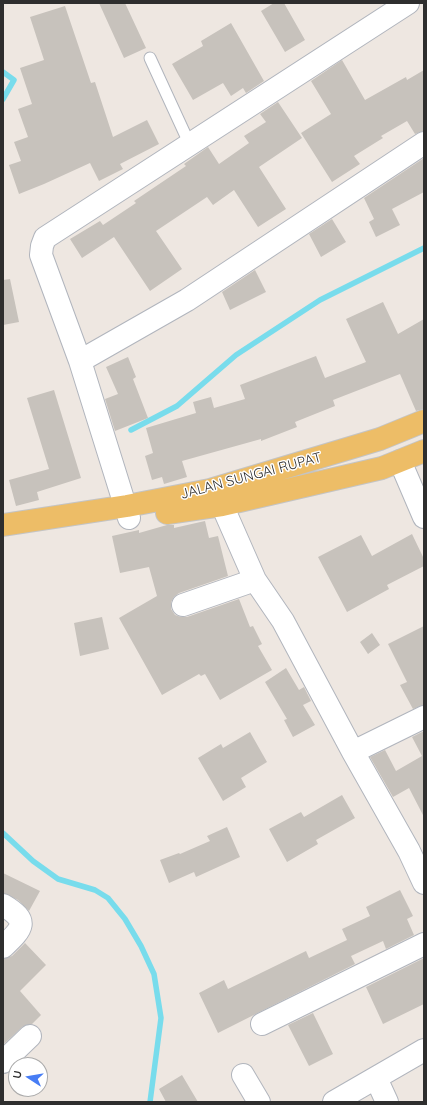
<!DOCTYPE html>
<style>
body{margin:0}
#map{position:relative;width:427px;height:1105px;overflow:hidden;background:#eee7e1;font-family:Quicksand,sans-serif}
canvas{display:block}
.frame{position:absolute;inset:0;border:4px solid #2e2e2e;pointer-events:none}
.north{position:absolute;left:8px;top:1057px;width:40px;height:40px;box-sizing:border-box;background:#fff;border:1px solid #ababab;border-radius:50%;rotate:282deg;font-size:11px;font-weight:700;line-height:16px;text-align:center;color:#2e2e2e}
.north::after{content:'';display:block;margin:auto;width:14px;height:18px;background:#477df5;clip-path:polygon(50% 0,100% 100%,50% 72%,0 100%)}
</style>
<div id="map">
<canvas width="427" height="1105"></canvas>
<div class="frame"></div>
<div class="north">U</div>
</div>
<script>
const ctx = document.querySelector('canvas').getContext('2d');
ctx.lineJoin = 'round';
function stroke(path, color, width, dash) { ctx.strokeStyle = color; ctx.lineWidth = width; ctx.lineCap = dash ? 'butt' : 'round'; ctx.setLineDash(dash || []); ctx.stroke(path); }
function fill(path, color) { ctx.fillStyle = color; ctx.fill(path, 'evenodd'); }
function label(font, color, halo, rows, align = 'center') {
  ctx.font = font + ' Quicksand,sans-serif'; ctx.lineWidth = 3; ctx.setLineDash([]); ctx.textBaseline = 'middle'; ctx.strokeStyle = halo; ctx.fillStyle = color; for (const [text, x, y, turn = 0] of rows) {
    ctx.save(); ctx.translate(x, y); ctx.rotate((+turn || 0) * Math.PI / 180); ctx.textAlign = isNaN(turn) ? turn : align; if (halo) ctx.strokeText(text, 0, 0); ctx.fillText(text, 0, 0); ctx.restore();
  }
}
stroke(new Path2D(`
 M3 72 14 80 3 99
 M131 430 177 406 236 355 320 300 424 248
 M3 833 33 861 58 879 95 890 108 898 125 919 141 946 154 974 161 1018 150 1102`), '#78dcec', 5.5);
fill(new Path2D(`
 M99 3H125L146 48 124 58Z
 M274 3H284L305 40 285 52 261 11Z
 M65 6 91 83 95 82 113 137 147 120 159 144 120 164 123 169 99 181 90 163 44 184 19 194 9 165 21 161 14 142 28 137 18 109 32 104 20 68 44 60 30 17Z
 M231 23 264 81 246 93 243 88 231 96 223 83 193 100 172 64 203 46 201 41Z
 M342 60 365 100 406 77 407 80 424 70V131L415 134 407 121 381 136 383 138 354 156 360 164 332 182 301 133 331 114 311 81Z
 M278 102 302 138 259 167 286 209 258 227 234 190 213 205 207 197 156 231 182 269 150 291 114 237 82 258 70 239 100 221 103 225 136 203 134 201 186 166 184 164 208 147 219 164 249 143 244 136 266 122 260 114Z
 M424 158V192L392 209 400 225 376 237 369 222 374 219 364 198Z
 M332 219 346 242 321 257 309 234Z
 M255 270 266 292 230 310 222 292Z
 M10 279 19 322 3 325V280Z
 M383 302 398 334 424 319V409L416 411 400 374 333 400 335 406 295 422 297 427 261 441V439L182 461 187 477 164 484 162 477 152 480 145 456 153 453 146 428 196 413 193 402 211 397 214 408 245 399 240 385 316 356 325 378 366 362 346 319Z
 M128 357 136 377 133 379 148 418 115 431 105 399 118 394 106 367Z
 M54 390 81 478 37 492 39 500 16 506 9 480 49 469 27 398Z
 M205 521 209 538 218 536 228 576 179 593 174 597 171 602V609L175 615 181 617H187L239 599 250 627 253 626 262 644 258 646 272 670 220 700 205 674 201 676 199 674 162 695 119 618 157 596 149 567 120 573 112 536 139 530V533L167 525H174V528Z
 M412 534 424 559V566L387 585 389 589 347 612 318 557 361 535 372 556Z
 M102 617 109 649 80 656 74 623Z
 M424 626V705L413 709 400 685 407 682 388 644Z
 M372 633 380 645 368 654 360 642Z
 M286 668 299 690 304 687 311 701 303 705 315 725 293 737 284 720 287 719 265 682Z
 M424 731V817L409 788 393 797 370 757 385 750 396 771 422 756 412 737Z
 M250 732 267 762 241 778 246 787 223 801 198 758 221 744 223 748Z
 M342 795 355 818 316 840 318 844 287 862 269 829 301 812 304 817Z
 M227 827 240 857 196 877 194 872 169 883 160 860 179 853 180 854 210 841 207 836Z
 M3 873 40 891 29 911 18 900 3 893Z
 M400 890 413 916 407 919 414 935 386 949 383 941 351 956 355 964 218 1033 199 993 224 980 228 989 306 951 309 958 347 940 342 929 370 916 366 907Z
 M25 943 46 965 20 991 41 1015 32 1024 22 1027 3 1045V959L12 956Z
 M424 958V1004L383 1024 366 987Z
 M313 1013 333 1054 309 1066 288 1025Z
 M182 1075 198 1102H166L159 1089Z`), '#c7c2bc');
const service = new Path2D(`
 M150 58 190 145`);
const minor = new Path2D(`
 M80 361 187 300 424 143
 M400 461 424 517
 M211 491 222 505 255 580 283 621 353 752 409 851 424 883
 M129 518 80 361 41 255 42 246 45 238 408 3
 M183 605 255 580
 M353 752 424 717
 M3 905C30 921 23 928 3 947
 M262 1024 424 944
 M3 1062 30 1036
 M243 1075 259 1102
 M376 1078 387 1102
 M334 1102 424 1050`);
const primary = new Path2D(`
 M167 513 222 505 382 468 424 451
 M3 525 127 506 210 490 380 439 424 421`);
stroke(service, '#b1b5bd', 13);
stroke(minor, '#b1b5bd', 24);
stroke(primary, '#c4c4c4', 24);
stroke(service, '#fff', 11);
stroke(minor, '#fff', 22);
stroke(primary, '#edbd67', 22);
label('14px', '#2e2e2e', '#fff', [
 ["JALAN SUNGAI RUPAT",251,476,-15]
]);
</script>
